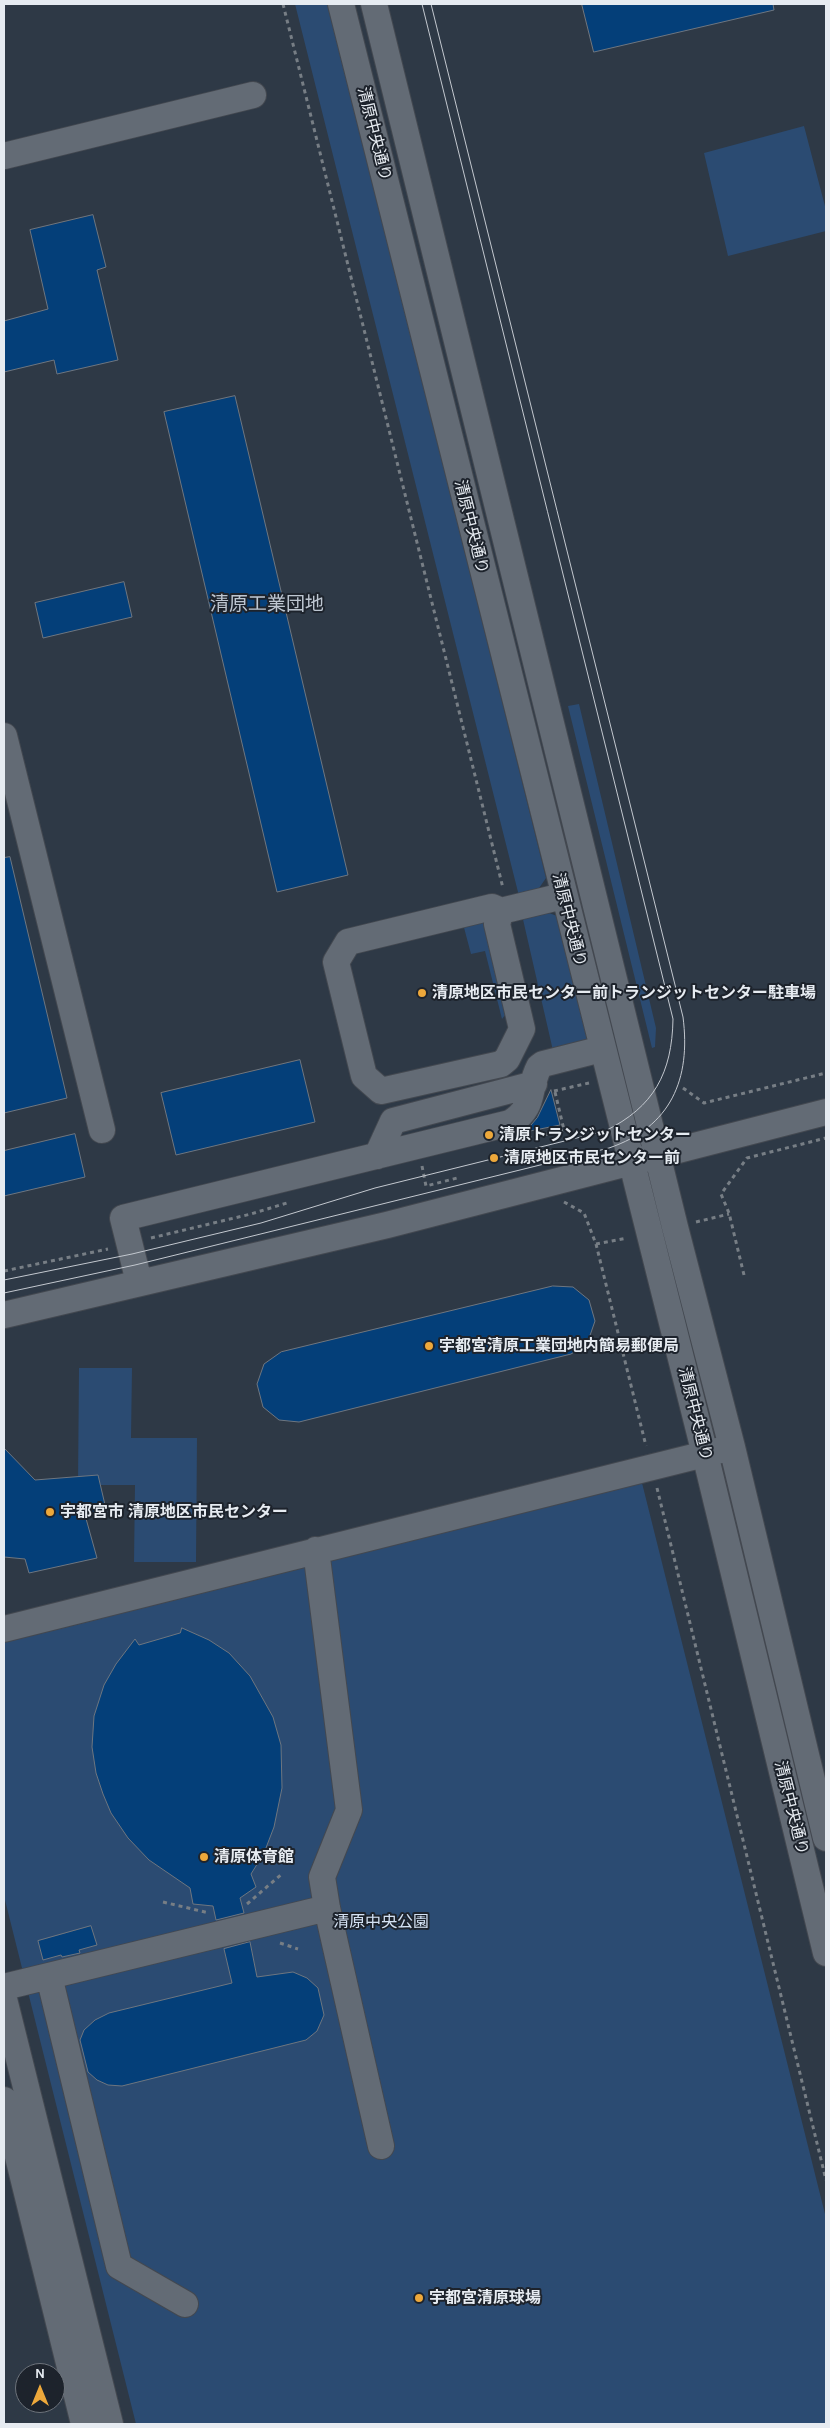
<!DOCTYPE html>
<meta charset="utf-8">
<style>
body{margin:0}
#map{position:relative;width:830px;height:2428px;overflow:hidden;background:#262d36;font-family:Karla,sans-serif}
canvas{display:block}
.frame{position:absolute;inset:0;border:5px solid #e6ebf1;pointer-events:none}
.north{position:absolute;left:15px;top:2363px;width:50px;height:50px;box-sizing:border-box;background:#1d232c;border:1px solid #6d737b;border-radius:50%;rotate:0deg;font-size:14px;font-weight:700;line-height:20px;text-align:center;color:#e6ebf1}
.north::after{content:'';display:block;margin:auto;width:18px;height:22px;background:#eda83b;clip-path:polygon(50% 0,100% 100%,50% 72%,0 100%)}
</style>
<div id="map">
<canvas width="830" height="2428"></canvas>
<div class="frame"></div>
<div class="north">N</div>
</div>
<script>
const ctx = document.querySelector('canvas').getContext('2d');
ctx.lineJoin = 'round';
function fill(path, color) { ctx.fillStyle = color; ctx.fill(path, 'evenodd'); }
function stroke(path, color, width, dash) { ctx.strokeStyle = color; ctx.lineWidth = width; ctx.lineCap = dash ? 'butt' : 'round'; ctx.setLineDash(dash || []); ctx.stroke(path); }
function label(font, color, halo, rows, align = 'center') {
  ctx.font = font + ' Karla,"Noto Sans JP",sans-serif'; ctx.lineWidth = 4; ctx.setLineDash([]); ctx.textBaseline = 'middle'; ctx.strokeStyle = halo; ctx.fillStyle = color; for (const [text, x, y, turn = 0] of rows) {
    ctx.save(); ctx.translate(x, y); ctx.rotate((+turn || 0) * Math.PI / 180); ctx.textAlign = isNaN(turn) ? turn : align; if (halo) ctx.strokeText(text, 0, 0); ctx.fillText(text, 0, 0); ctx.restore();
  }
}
fill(new Path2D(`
 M4 4H826V2424H4ZM25 2373H55V2403H25Z`), '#2e3946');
fill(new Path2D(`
 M295 4H328L546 878 537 891 519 896Z
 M804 126 826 210V231L728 256 704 153Z
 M579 704 656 1028 655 1047 652 1048 568 706Z
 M541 910 557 916 589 1047 554 1055 522 915Z
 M490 914 505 1015 502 1019 485 951 471 954 462 920Z
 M79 1368H132L131 1438H197L196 1562H134L135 1485H78Z
 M642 1483 826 2218V2424H136L4 1896V1639Z`), '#2b4b72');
const building = new Path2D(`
 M582 4H773L774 10 594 52Z
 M93 215 106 267 97 270 118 360 57 374 54 360 4 372V321L48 309 30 230Z
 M235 396 348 875 277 892 164 412Z
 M124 582 132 617 43 638 35 603Z
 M10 857 67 1098 4 1113V858Z
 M300 1060 315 1122 176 1155 161 1093Z
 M551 1090 560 1125 525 1132 537 1118Z
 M75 1134 85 1177 4 1196V1151Z
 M553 1286 573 1287 589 1300 595 1321 587 1344 571 1354 299 1422 279 1420 263 1407 257 1384 264 1364 281 1352Z
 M4 1448 35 1480 98 1475 106 1509 85 1515 97 1558 29 1573 25 1559 4 1557Z
 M182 1628 209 1640 229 1653 250 1676 273 1717 281 1745 282 1788 274 1827 264 1853 251 1874 256 1887 240 1898 244 1913 216 1920 213 1906 193 1904 190 1888 149 1860 128 1838 111 1813 103 1794 96 1773 92 1747 94 1716 104 1685 116 1664 135 1639 139 1645 180 1633Z
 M91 1926 97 1945 79 1950 80 1953 62 1957 61 1955 43 1960 38 1941Z
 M250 1942 257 1977 293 1972 307 1978 318 1988 324 2015 317 2031 306 2040 122 2086 108 2085 97 2080 88 2072 80 2040 84 2030 95 2020 109 2013 232 1983 224 1949Z`);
fill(building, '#043f79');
stroke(building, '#6e7680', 1);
const minor = new Path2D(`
 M341 4 705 1454 826 1953
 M374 4 675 1227 732 1447 826 1838
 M4 156 253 95
 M4 736 102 1130
 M501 911 497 924 522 1029 507 1059 501 1064 381 1091 364 1076 336 962 348 942 492 907 501 911 563 896
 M377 1156 393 1121 534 1084
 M139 1282 123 1218 510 1123C536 1107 527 1090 539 1067L543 1064 602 1049
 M4 1315 387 1225 826 1112
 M316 1550 349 1810 322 1877 327 1908 381 2146
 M4 1629 721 1450
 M49 1976 119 2266 185 2304
 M4 1987 327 1908
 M4 1999 110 2424
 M4 2100 84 2424`);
stroke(minor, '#434850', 28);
stroke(new Path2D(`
 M283 4 503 888
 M683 1088 704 1103 826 1073
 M554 1091 589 1083
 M528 1139 564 1130 555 1092
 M536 1158 569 1151
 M422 1166 426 1186 457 1178
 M564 1202 584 1213 596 1244 646 1446
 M696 1222 729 1214
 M151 1238 251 1214 290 1202
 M596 1244 627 1238
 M4 1271 108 1249
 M744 1275 729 1213 721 1194 747 1158 826 1138
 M657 1488 826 2180
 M163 1902 209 1913
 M247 1904 283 1873
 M280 1943 298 1949`), '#777e85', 3, [4, 4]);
stroke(minor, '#636b75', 26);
stroke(new Path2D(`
 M4 1280 132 1254 261 1223 375 1188 605 1131C654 1107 672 1073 673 1019L422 4
 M4 1293 135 1265 609 1148C671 1127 691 1079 683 1017L431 4`), '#c3c8cf', 1);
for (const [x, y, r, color] of [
 [422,993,5,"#eda83b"],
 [489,1135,5,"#eda83b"],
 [494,1158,5,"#eda83b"],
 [429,1346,5,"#eda83b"],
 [50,1512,5,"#eda83b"],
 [204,1857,5,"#eda83b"],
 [419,2298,5,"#eda83b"]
]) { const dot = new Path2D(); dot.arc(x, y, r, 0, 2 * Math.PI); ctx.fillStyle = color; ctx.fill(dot); stroke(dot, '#1d232c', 2); }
label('16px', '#e6ebf1', '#1d232c', [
 ["清原中央通り",374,134,76],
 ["清原中央通り",471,527,76],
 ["清原中央通り",569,920,76],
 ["清原中央通り",695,1414,76],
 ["清原中央通り",791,1808,76]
]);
label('bold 16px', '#e6ebf1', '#1d232c', [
 ["清原地区市民センター前トランジットセンター駐車場",432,993],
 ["清原トランジットセンター",499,1135],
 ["清原地区市民センター前",504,1158],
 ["宇都宮清原工業団地内簡易郵便局",439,1346],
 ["宇都宮市 清原地区市民センター",60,1512],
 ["清原体育館",214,1857],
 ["宇都宮清原球場",429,2298]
], 'left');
label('16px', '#d4e2f4', '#1d232c', [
 ["清原中央公園",381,1922]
]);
label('19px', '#bdc6d1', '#1d232c', [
 ["清原工業団地",267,605]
]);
</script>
